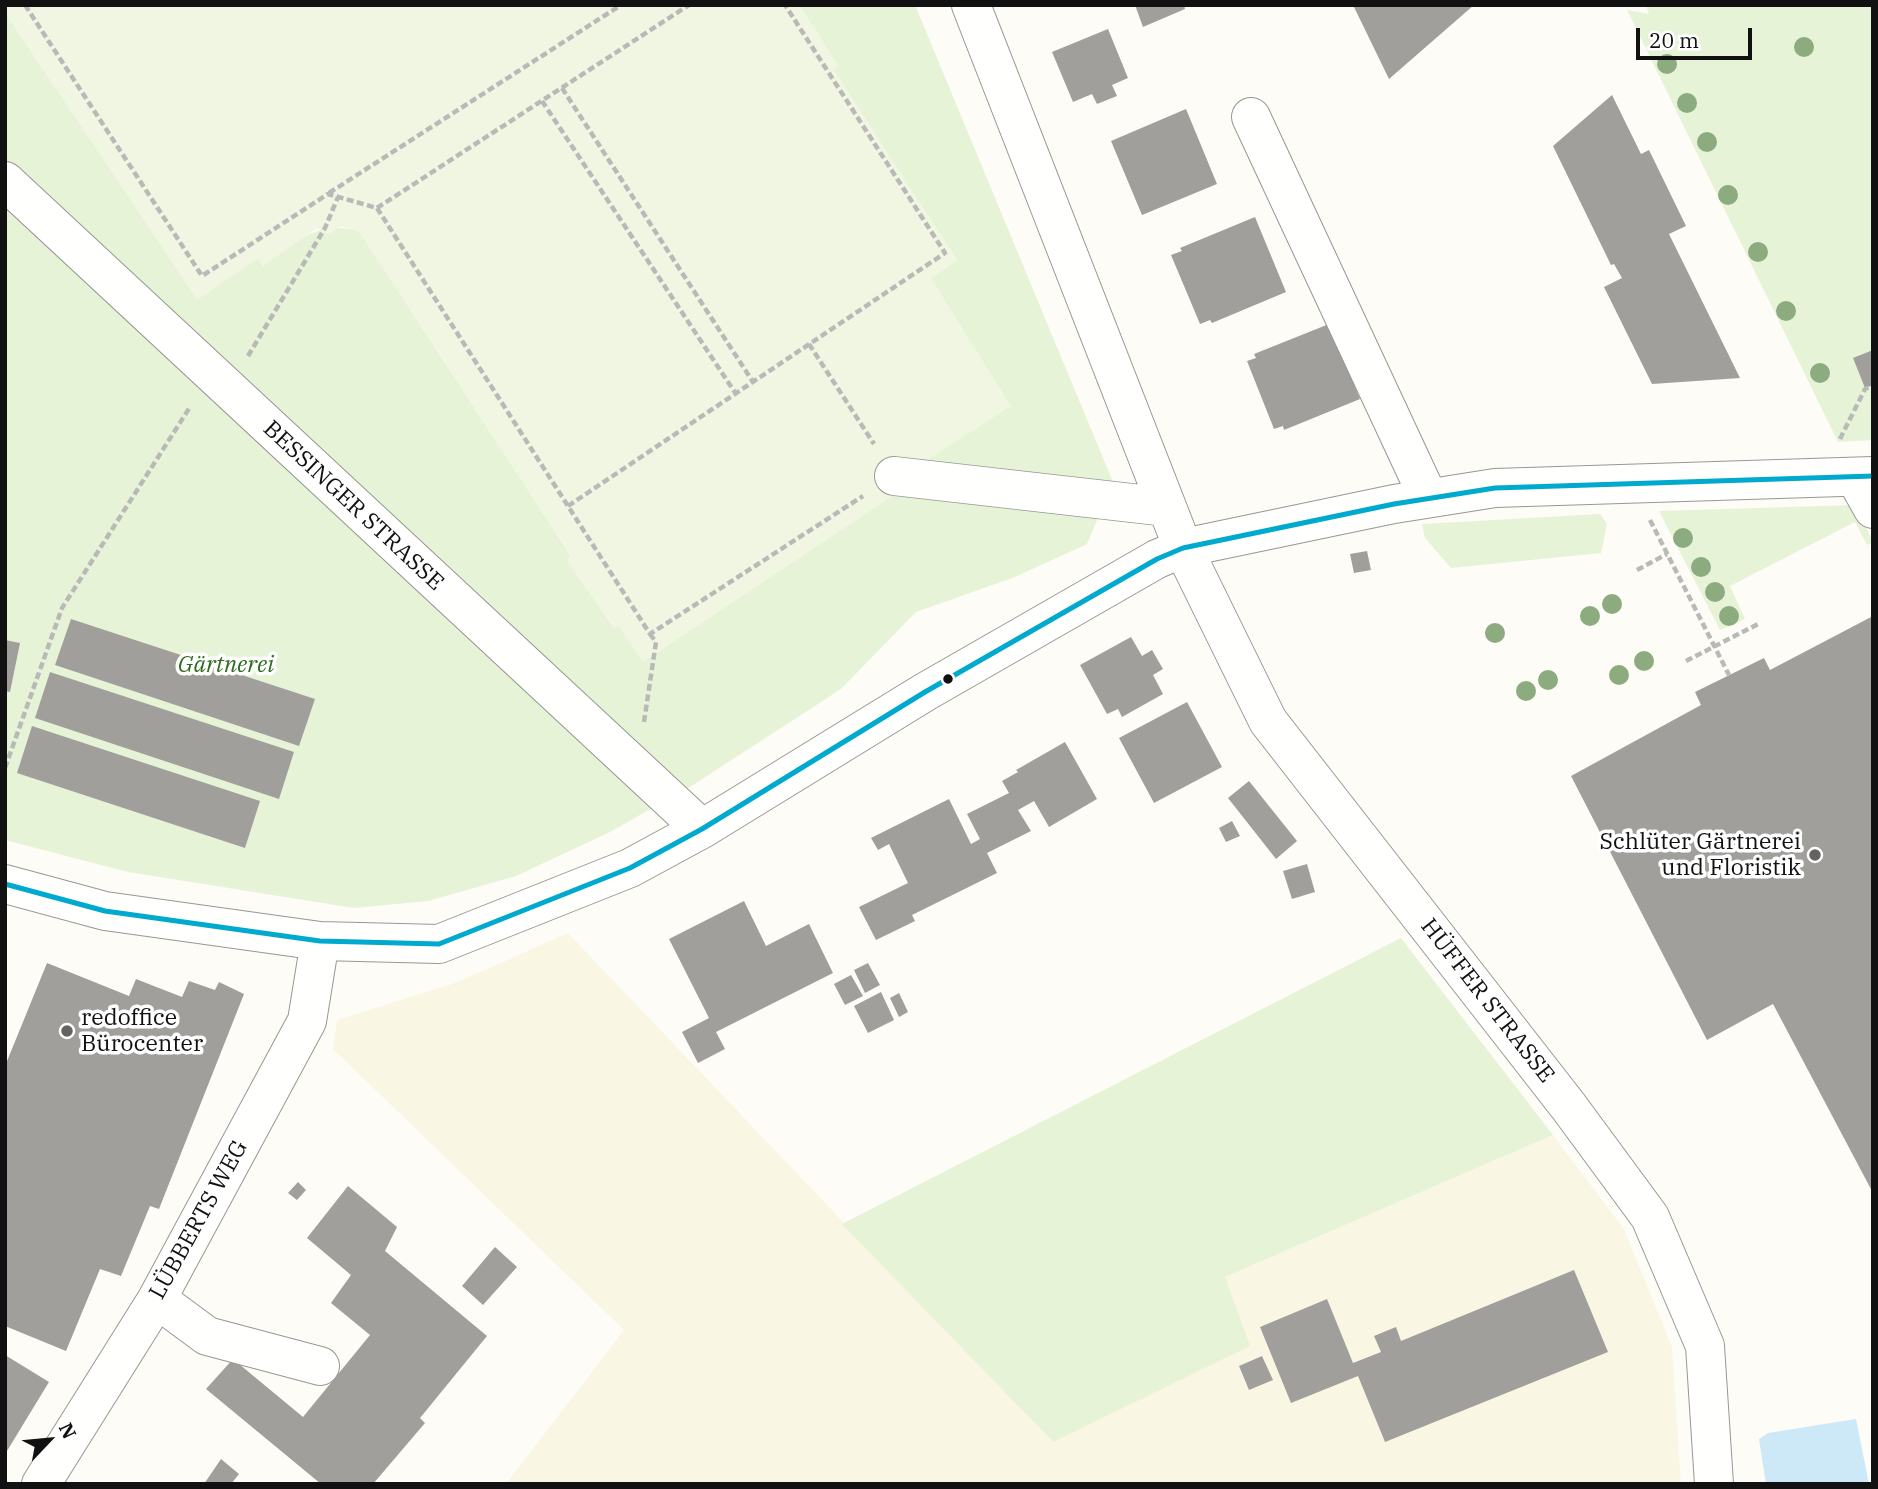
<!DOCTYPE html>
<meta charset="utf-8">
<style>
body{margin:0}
#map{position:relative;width:1878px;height:1489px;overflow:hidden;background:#fdfcf7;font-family:"IBM Plex Serif",serif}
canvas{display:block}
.frame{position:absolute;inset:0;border:7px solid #111;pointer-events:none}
.north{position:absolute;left:14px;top:1405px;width:70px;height:70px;-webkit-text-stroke:5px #fff;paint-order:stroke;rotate:64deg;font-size:19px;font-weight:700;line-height:28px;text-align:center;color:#111}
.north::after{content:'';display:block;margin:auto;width:24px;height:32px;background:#111;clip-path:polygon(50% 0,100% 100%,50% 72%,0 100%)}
.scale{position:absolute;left:1636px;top:28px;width:116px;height:32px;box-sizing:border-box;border:4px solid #111;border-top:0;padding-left:9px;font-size:21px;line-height:24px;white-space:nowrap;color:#111;-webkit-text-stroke:5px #fff;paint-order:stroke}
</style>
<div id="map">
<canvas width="1878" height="1489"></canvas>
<div class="frame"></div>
<div class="north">N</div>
<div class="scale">20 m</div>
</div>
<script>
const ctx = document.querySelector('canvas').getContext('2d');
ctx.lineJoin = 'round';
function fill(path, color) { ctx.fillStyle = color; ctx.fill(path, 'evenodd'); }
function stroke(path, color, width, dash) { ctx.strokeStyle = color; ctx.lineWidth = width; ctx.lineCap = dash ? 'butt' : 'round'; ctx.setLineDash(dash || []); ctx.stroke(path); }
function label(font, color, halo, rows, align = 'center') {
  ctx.font = font + ' "IBM Plex Serif",serif'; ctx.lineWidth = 7; ctx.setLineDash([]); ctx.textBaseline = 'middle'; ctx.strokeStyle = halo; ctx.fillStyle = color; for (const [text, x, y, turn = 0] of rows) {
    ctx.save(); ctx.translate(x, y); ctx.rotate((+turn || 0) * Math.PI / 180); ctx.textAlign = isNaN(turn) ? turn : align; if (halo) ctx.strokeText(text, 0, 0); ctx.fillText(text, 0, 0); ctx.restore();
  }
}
fill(new Path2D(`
 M568 933 1053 1442 1225 1277 1553 1135 1624 1229 1672 1347 1681 1484H506L624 1330 333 1049 337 1020 458 982Z`), '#f9f7e4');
fill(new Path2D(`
 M799 5H915L1113 482 1087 544 1015 577 916 612 841 689 693 785 610 832 516 876 428 901 354 908 128 872 5 840V12L197 299 258 258 263 266C297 242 316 219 359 231L571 556 567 560 614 628 931 278 957 260 833 70 838 66Z
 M1646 5H1873V440L1838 442 1627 10 1649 14Z
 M1855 505 1873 542 1867 545 1855 522 1730 586 1745 619 1720 630 1659 511Z
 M1600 514 1607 524 1601 553 1451 568 1425 538 1422 524Z
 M1401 938 1553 1135 1225 1277 1250 1346 1053 1442 842 1224Z`), '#e7f3d7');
fill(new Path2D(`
 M5 5H799L839 66 834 70 957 260 931 278 1011 406 912 470 908 497 894 495 643 662 619 626 614 628 567 560 571 556 359 231 340 226 330 235 317 228 263 266 258 258 197 300 5 12Z`), '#f0f6e1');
fill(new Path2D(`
 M1856 1419 1869 1484H1766L1759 1439 1768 1433Z`), '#cde8f7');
fill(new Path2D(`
 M1135 5H1184L1185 9 1143 27Z
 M1353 5H1474L1389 79Z
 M1108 29 1128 78 1112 85 1117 96 1097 104 1092 94 1073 102 1052 52Z
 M1612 95 1641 154 1649 150 1686 226 1669 234 1740 378 1652 384 1604 287 1622 278 1614 264 1611 265 1553 146Z
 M1186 109 1217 184 1142 215 1111 141Z
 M1255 217 1286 292 1212 323 1210 320 1200 324 1171 255 1182 251 1180 248Z
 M1329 324 1360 399 1284 430 1283 426 1274 429 1247 361 1256 358 1254 354Z
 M1873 350V385L1865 388 1853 358Z
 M1367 551 1371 570 1354 573 1350 554Z
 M1873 616V1193L1773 1004 1707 1040 1571 776 1701 705 1695 692 1764 658 1770 670Z
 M71 619 315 699 299 746 55 665Z
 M1131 637 1142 656 1152 650 1163 669 1153 675 1163 694 1122 717 1118 709 1107 714 1080 665Z
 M5 640 20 643 10 692 5 691Z
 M50 672 294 752 279 799 35 718Z
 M1187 702 1222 767 1154 803 1119 738Z
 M32 726 260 801 245 848 17 773Z
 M1065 742 1097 799 1049 827 1034 801 1018 810 1031 831 987 853 997 873 912 915 915 921 876 940 859 907 908 883 889 844 878 850 871 838 949 799 971 844 980 839 967 814 1009 793 1002 781 1018 772 1016 770Z
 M1249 781 1297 841 1276 859 1228 798Z
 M1232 821 1240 836 1226 842 1219 828Z
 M1307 864 1315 892 1292 899 1283 871Z
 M744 901 766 946 809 924 833 973 716 1032 725 1049 698 1063 682 1032 709 1018 669 939Z
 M47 963 129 996 136 979 182 997 189 981 215 990 219 982 244 994 159 1209 150 1206 121 1276 100 1269 66 1351 5 1326V1066Z
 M868 963 880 985 865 993 854 970Z
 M851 975 863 996 845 1005 834 984Z
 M881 992 894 1020 868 1033 854 1006Z
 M899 993 908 1012 899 1017 890 998Z
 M298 1182 306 1190 297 1200 288 1193Z
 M348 1186 397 1227 385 1251 487 1336 420 1418 425 1423 373 1484H321L206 1389 233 1359 303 1417 370 1335 331 1303 351 1275 307 1238Z
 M495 1247 517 1267 483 1305 462 1286Z
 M1574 1270 1608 1352 1385 1442 1358 1376 1291 1403 1260 1327 1327 1299 1353 1363 1381 1352 1374 1336 1396 1327 1401 1341Z
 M5 1355 49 1382 7 1451 5 1449Z
 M1262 1356 1273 1380 1249 1390 1239 1366Z
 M221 1459 239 1474 231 1484H204Z`), '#a19f9c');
const minor = new Path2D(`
 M971 5 1183 548 1268 721 1569 1107 1650 1217 1705 1346 1714 1484
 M1251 117 1428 497
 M5 181 702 829
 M894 476 1167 507
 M1855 477 1873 509
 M5 884 105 911 320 941 439 944 630 868 702 829 925 692 1157 559 1183 548 1394 504 1495 488 1873 476
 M157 1299 207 1336 320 1366
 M41 1484 157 1299 307 1021 320 941`);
stroke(minor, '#979795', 40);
stroke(new Path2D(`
 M25 5 202 276 328 194 377 208 650 634 863 496
 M562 88 753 382
 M542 101 736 394
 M329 193 621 5
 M377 208 689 5
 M809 344 874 444
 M248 356 325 228 338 197
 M1840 439 1865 389 1873 386
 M568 506 945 253 785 5
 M1650 520 1729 675
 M1637 570 1667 554
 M1686 661 1760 623
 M644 722 656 642 650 634
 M5 768 62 608 190 407`), '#b9b9b8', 4.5, [7, 3.5]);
stroke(minor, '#fffffe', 38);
stroke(new Path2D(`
 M5 884 105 911 320 941 439 944 630 868 702 829 925 692 1157 559 1183 548 1394 504 1495 488 1873 476`), '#00a9ce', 5);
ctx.fillStyle = '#8cac80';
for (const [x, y] of [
 [1804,47],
 [1667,64],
 [1687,103],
 [1707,142],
 [1728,195],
 [1758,252],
 [1786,311],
 [1820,373],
 [1683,538],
 [1701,567],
 [1715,592],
 [1612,604],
 [1590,616],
 [1729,616],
 [1495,633],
 [1644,661],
 [1619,675],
 [1548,680],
 [1526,691]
]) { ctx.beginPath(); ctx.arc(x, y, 10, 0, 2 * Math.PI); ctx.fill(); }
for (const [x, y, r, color] of [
 [948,679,6,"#111"],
 [1815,855,7,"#646362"],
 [67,1031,7,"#646362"]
]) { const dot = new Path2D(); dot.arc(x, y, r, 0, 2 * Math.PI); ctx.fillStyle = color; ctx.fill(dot); stroke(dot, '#fff', 2.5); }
label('23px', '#111', '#fff', [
 ["BESSINGER STRASSE",353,506,43],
 ["HÜFFER STRASSE",1487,1001,52],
 ["LÜBBERTS WEG",199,1220,-61]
]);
label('italic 23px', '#2f6b1f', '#fff', [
 ["Gärtnerei",226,665]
]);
label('23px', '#111', '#fff', [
 ["Schlüter Gärtnerei",1801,842],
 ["und Floristik",1801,868],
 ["redoffice",81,1018,"left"],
 ["Bürocenter",81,1044,"left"]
], 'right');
</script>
